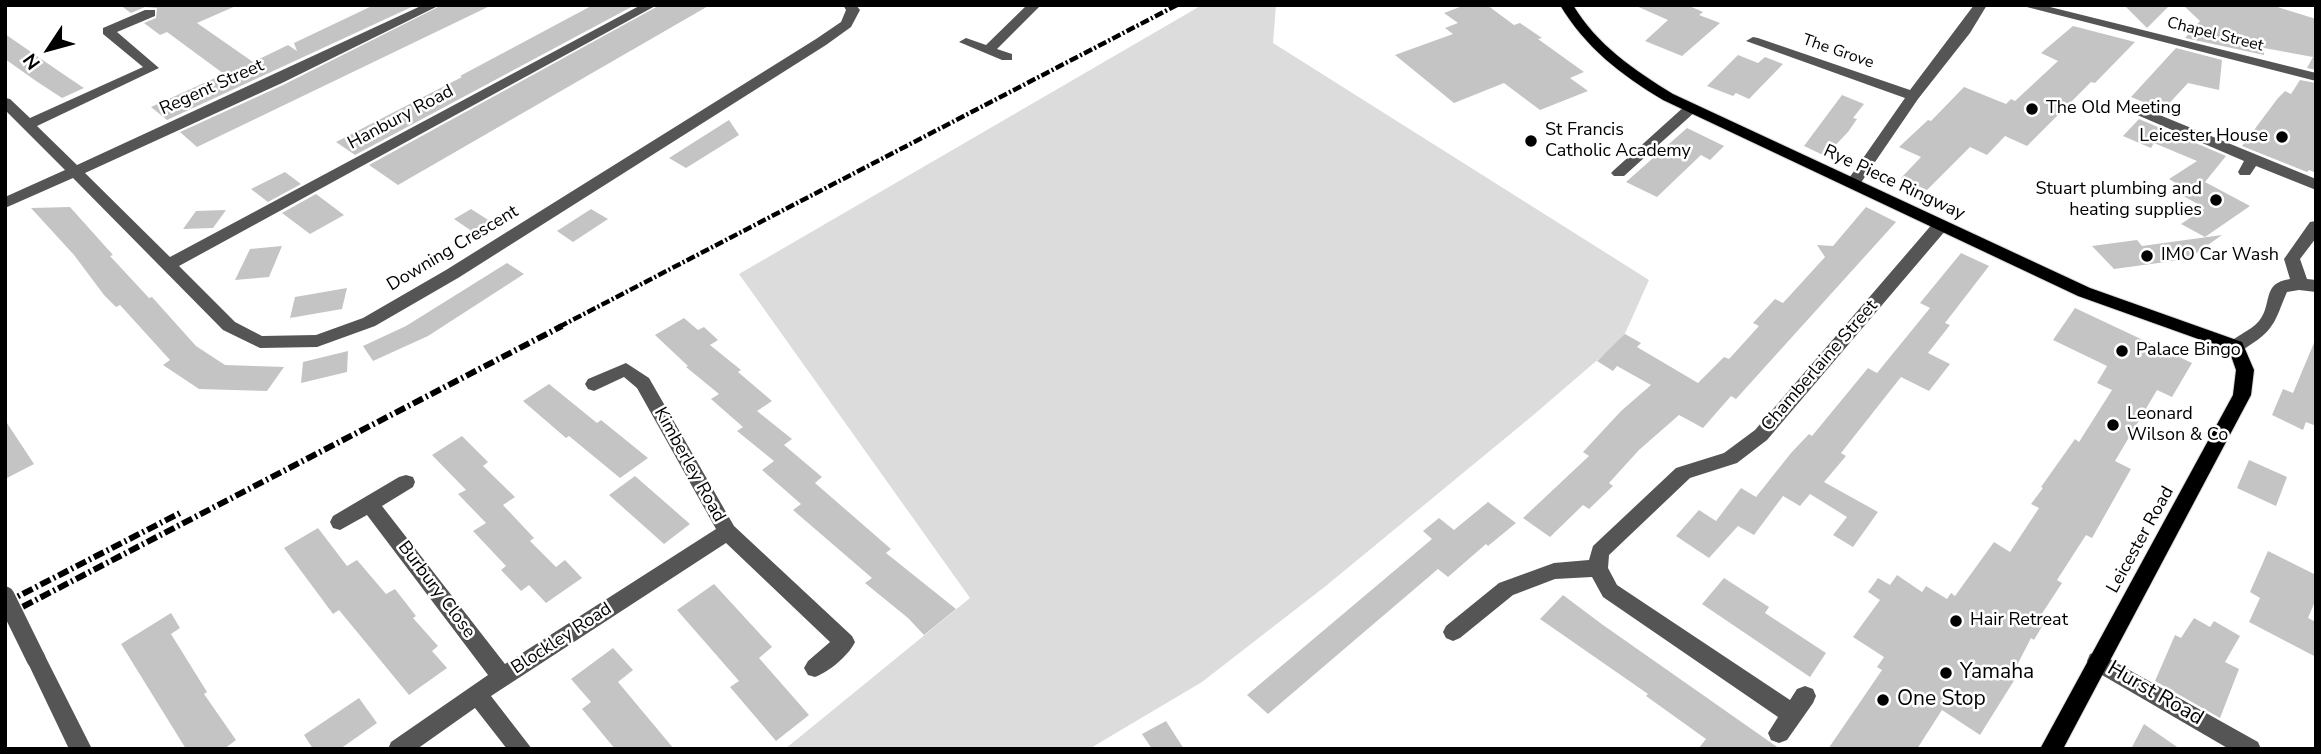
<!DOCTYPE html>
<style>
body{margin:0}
#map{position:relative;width:2321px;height:754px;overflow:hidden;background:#fff;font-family:"Nunito Sans",sans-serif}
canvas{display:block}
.frame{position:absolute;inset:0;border:7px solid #000;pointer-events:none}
.north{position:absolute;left:14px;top:14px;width:70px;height:70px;-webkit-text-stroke:5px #fff;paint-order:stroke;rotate:234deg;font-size:19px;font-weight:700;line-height:28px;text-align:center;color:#000}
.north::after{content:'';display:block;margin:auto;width:24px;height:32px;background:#000;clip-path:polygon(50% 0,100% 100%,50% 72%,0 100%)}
</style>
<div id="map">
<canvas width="2321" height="754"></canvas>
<div class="frame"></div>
<div class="north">N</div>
</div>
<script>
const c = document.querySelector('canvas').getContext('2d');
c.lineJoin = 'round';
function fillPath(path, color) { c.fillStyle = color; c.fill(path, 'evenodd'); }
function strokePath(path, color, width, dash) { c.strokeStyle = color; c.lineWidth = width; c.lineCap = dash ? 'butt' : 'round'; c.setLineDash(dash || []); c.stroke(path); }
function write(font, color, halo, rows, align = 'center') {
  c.font = font + ' "Nunito Sans",sans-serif'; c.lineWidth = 5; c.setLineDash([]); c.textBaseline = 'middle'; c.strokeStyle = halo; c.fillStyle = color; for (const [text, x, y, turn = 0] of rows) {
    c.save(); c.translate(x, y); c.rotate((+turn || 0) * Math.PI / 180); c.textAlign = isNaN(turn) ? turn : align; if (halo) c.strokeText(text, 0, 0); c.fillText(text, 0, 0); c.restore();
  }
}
fillPath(new Path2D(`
 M1202,5H1276L1273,43L1649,280L1623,338L1531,417L1327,585L1202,682L1089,749H785L970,598L739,274Z`), '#dcdcdc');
fillPath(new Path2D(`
 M120,5H238L197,23L253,62L288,45L297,51L294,43L374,5H416L167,120L151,107L224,74L167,32L160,35L144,23L156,18L157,8L145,7L131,13Z
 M442,5H492L197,147L180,132L283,85Z
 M593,5H635L355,155L336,142L462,77L460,76Z
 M660,5H710L398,185L369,165Z
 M1465,5H1487L1514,25L1520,23L1542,38L1538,39L1584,72L1570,78L1588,91L1540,110L1504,83L1454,103L1395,55L1453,34L1445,28L1458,23L1444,13Z
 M1687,5L1703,12L1699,15L1720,23L1682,56L1645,41L1668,20L1634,5Z
 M2124,5H2170L2147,28Z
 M2183,5H2271L2316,19V70L2307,68L2313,57L2264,48V55L2185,38L2200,21Z
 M2073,26L2135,42L2095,83L2091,82L2027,146L2005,136L1987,155L1970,147L1927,190L1901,178L1921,157L1899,147L1928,120L1931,121L1964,87L2006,104L2011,99L2015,101L2058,61L2041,53Z
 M5,34L63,74L84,88L62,98L36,81L5,59Z
 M2176,48L2222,60L2219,90L2188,83L2163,110L2131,97Z
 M1738,55L1758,63L1765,57L1783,64L1749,99L1736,93L1733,96L1707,86Z
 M2300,80L2316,83V173L2309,170L2307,172L2242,146L2278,98L2285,91L2291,94Z
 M1842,95L1864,104L1853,118L1857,119L1848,132L1825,156L1804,146Z
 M2139,119L2226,156L2205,182L2250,206L2205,237L2181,224L2205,208L2174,191L2181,186L2169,179L2197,161L2154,143L2151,148L2123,136Z
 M729,120L739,135L686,168L669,158Z
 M1687,128L1724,146L1710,160L1701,155L1657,197L1626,182Z
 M285,172L301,184L268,202L251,189Z
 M316,194L344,215L310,234L282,213Z
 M70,207L113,255L110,256L149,298L152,297L196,346L225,365L284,367L267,391L199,389L163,365L170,360L120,305L116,307L104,295L74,255L31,208Z
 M1866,207L1896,222L1736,399L1731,396L1703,428L1679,415L1639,450L1609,483L1613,486L1589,509L1583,505L1550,537L1523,518L1589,456L1583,452L1621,411L1651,385L1617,366L1613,371L1597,361L1625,334L1641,343L1637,347L1698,383L1724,357L1729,359L1759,326L1753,323L1775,299L1783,303L1825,257L1817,245L1833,246Z
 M471,209L493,223L476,234L454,219Z
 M591,209L608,219L573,242L557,231Z
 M226,210L213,228L183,229L196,211Z
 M2222,235L2188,259L2114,269L2092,246L2137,240L2142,246Z
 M282,246L269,277L235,280L250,249Z
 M1961,253L1989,266L1945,323L1950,325L1928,353L1950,364L1929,391L1901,377L1841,453L1846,456L1824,482L1878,512L1853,547L1833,535L1847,517L1810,494L1800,506L1783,496L1754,535L1738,526L1709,558L1676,536L1699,510L1716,521L1741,488L1756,497L1791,453L1809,434L1812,436L1868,368L1877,373L1930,308L1920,303Z
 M507,263L524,274L428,336L373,361L363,346L406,326Z
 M347,288L342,309L290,318L295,297Z
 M2075,308L2192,363L2172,397L2157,390L2115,461L2131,469L2092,538L2086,535L2057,580L2062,583L2041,615L2047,618L2034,640L2031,638L2011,677L2015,679L1980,735L1942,710L1917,749H1828L1882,670L1877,667L1884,657L1853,637L1880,600L1868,592L1878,578L1890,585L1897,575L1922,592L1926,586L1947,599L1951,593L1955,596L1994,542L2010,552L2039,508L2031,504L2043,488L2041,487L2075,439L2079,442L2112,390L2097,383L2107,366L2053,340Z
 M684,318L698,330L704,327L718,340L710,345L741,370L738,372L772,401L757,411L792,439L784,445L822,477L815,483L891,549L886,553L956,609L924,635L908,618L865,583L872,578L793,510L801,504L762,470L774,461L737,431L743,427L711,399L719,394L686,367L688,366L655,335Z
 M2316,338V426L2306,422L2303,430L2272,415L2283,389L2293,393Z
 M348,351L347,372L301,383L303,362Z
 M549,384L597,423L601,420L648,458L620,478L569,436L566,438L523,401Z
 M5,420L34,464L5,479Z
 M462,436L488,462L483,466L515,497L503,505L534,538L530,541L556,567L565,560L582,578L546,603L529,585L521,591L501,570L506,566L473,531L486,523L458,494L466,490L432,455Z
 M2249,460L2287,477L2276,506L2237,488Z
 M635,476L690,524L664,544L609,495Z
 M1488,502L1516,523L1488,546L1486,544L1448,577L1438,569L1268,714L1247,695L1432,539L1423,531L1439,518L1454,530Z
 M318,528L347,566L357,560L386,594L395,589L416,616L413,618L438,646L432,651L447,668L409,695L339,610L333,614L284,548Z
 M2268,551L2316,575V599L2308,618L2316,622V657L2249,622L2260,598L2250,592Z
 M1724,578L1769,607L1765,613L1826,653L1810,677L1702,604Z
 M714,584L772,647L759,658L809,715L776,741L730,687L739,681L677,610Z
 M1563,595L1603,625L1780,749H1698L1706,739L1646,696L1648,694L1540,619Z
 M171,613L180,628L171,634L207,692L204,694L236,740L224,749H186L121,644Z
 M2194,618L2210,627L2214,621L2240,636L2225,662L2239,669L2220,718L2155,681L2175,635L2181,638Z
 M613,648L633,670L618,682L674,749H615L582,709L591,702L571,679Z
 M359,698L377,723L340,749H313L304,735Z
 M1166,721L1184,749H1152L1142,734Z
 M2144,724L2180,749H2131Z`), '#c4c4c4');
const major = new Path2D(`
 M1560,5H1573C1597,45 1634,70 1673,94L2090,288L2242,342L2254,370L2251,395L2063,749H2040L2233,395L2236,370L2229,350L2078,296L1663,100C1621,75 1585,47 1560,5Z`);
strokePath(major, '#dbdbdb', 2);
fillPath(new Path2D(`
 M423,5H440L282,83L85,173L170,257L641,5H657L179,266L235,322L262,336L316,335L363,318L446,270L816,39L841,22L846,10L843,5H856L860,10L851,27L826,45L458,278L375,326L317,347L260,348L223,330L73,178L5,208V197L65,170L5,110V98L10,99L30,118L143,67L103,34V28L145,10H155V16L117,32L159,68L37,126L77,165Z
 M1027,5H1041L997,49L1012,54V60H1002L959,42L966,38L986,45Z
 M1974,5H1987L1970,33L1918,99L1858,187L1853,189L1845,184L1905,98L1746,41L1753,37L1758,38L1910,90Z
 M2019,5H2042L2316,73V81Z
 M1691,104L1696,105V111L1624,176H1614L1611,173L1614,170L1686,105Z
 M2140,107L2316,179V190L2256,166L2250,175H2240L2238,172L2244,161L2135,114L2133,111Z
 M1940,221L1946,222L1948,226L1946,230L1767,440L1737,463L1690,478L1609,555L1608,568L1617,585L1790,700L1797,689L1805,686L1813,689L1816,696L1813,703L1787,740L1779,743L1771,740L1768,733L1778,717L1603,597L1592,577L1555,579L1513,595L1460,638L1453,641L1446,638L1443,632L1446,626L1499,583L1554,563L1589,560L1593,546L1676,468L1724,453L1755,430L1934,222Z
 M2316,221V238L2300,259L2307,279L2316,280V292L2299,290L2287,292C2276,317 2276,329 2250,345C2243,350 2239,353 2230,350L2227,346C2235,335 2250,332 2259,321C2273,304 2261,283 2290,279L2284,259L2310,222Z
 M626,363L649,378L734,526L852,636L855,642C849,655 829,672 815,677L808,675L804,668L808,661L830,642L726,543L491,696L532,749H507L475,708L417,749H388L391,742L488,675L367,515L340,530L333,528L330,522L333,516L399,477L406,475L413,477L415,482L413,487L382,506L505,664L716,529L637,388L624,377L594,391L588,389L585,384L588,379Z
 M36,650L43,652L92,749H69L26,659L29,652Z
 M2097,652L2258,742L2261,749H2229L2090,668L2087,661L2090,654Z`), '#555');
fillPath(major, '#000');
strokePath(new Path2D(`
 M559,327L1177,5`), '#000', 4.5, [9, 2.5, 2, 2.5]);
strokePath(new Path2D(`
 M5,603L180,513
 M5,616L562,326`), '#000', 6, [11, 3.5, 2, 3.5]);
strokePath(new Path2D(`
 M5,596L36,659`), '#555', 19);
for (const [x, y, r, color] of [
 [2032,109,7,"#000"],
 [2282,137,7,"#000"],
 [1531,141,7,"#000"],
 [2216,200,7,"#000"],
 [2147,256,7,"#000"],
 [2122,351,7,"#000"],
 [2113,425,7,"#000"],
 [1956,621,7,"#000"],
 [1946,673,7,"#000"],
 [1883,700,7,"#000"]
]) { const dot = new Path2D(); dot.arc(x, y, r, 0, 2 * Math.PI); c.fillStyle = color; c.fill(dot); strokePath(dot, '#fff', 2.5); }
write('16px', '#000', '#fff', [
 ["Chapel Street",2215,35,14],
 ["The Grove",1838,52,19]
]);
write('18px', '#000', '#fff', [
 ["Regent Street",212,88,-24],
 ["Hanbury Road",401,118,-28],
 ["Rye Piece Ringway",1894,183,25],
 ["Downing Crescent",453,249,-31],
 ["Chamberlaine Street",1820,366,-49],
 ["Kimberley Road",689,465,61],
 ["Leicester Road",2141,540,-61],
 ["Burbury Close",436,590,53],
 ["Blockley Road",562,639,-33]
]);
write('18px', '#000', '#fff', [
 ["The Old Meeting",2046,109],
 ["St Francis",1545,131],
 ["Catholic Academy",1545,152],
 ["Leicester House",2268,137,"right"],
 ["Stuart plumbing and",2202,190,"right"],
 ["heating supplies",2202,211,"right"],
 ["IMO Car Wash",2161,256],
 ["Palace Bingo",2136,351],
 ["Leonard",2127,415],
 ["Wilson & Co",2127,436],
 ["Hair Retreat",1970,621]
], 'left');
write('21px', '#000', '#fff', [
 ["Yamaha",1960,673],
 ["One Stop",1897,700]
], 'left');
write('21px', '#000', '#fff', [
 ["Hurst Road",2155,694,30]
]);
</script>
